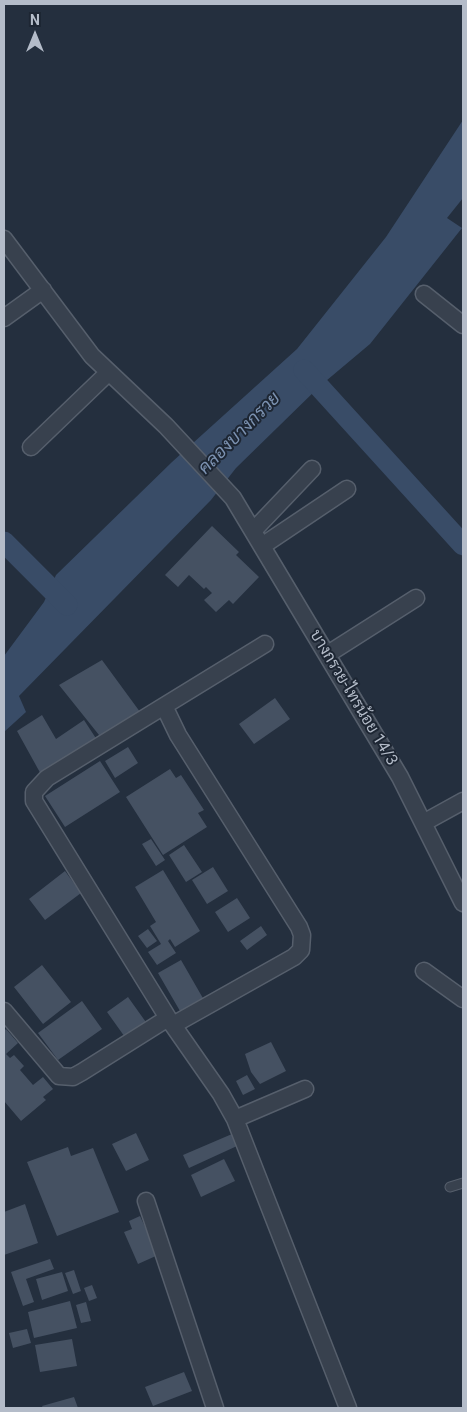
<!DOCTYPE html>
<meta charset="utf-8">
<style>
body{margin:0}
#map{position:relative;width:467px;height:1412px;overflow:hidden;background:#242f3e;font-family:Roboto,sans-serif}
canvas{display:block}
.frame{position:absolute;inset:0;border:5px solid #b4bcc9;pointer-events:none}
.north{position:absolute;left:10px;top:10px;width:50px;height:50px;-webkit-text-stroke:4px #1d2633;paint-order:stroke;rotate:0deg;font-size:14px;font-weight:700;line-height:20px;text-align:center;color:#b4bcc9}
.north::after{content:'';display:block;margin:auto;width:18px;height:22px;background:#b4bcc9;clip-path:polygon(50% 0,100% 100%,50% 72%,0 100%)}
</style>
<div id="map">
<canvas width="467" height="1412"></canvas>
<div class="frame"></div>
<div class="north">N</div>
</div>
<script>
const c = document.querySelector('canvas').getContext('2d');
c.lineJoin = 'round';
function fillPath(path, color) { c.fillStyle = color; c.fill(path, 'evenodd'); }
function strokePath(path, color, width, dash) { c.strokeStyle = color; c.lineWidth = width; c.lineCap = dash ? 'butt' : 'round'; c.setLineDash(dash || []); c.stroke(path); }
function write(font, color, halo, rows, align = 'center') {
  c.font = font + ' Roboto,Sarabun,sans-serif'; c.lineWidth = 4; c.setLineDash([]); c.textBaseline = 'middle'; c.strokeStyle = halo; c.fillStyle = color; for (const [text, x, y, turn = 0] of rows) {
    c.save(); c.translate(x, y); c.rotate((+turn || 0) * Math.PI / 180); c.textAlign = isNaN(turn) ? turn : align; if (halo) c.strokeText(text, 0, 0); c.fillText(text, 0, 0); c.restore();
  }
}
fillPath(new Path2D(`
 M463,120V198L447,218L462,228L370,344L320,386L236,468L211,500L19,696L26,712L4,732V656L44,602L56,575L172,462L297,349L386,237Z`), '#394c67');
strokePath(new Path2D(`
 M304,370L463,545
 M4,542L67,605`), '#394c67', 21);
fillPath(new Path2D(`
 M212,526L239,552L236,555L259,577L233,604L229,600L216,612L204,600L212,593L206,587L204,589L189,575L178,587L165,575Z
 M102,660L143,716L103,740L59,685Z
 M275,698L290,719L254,744L239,724Z
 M42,715L56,739L84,720L99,743L43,778L17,731Z
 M128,747L138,763L115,778L105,761Z
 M100,761L120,792L65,827L45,796Z
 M170,769L176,778L181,775L204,810L198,813L207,827L163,855L126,797Z
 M151,839L165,860L156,866L142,844Z
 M184,845L202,872L186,882L169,855Z
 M213,867L228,891L207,904L192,880Z
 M163,870L200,931L175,947L170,939L168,941L176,953L157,965L148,952L161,944L150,926L156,922L135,887Z
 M65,871L81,893L45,920L29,899Z
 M237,898L250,918L228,932L215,912Z
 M261,926L267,935L247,950L240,941Z
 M148,929L157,941L147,948L138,936Z
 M181,960L204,1000L180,1011L158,973Z
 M42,965L71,1002L43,1024L14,987Z
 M128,997L148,1025L127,1040L107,1012Z
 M82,1001L102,1029L58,1060L38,1033Z
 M6,1029L18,1043L6,1054L10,1058L14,1055L24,1066L20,1070L33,1085L43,1077L53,1089L43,1097L46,1100L21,1121L4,1101V1031Z
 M271,1042L286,1071L260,1084L251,1072L245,1054Z
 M247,1075L255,1089L243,1095L236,1081Z
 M136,1133L149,1160L126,1171L112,1144Z
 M232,1134L237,1146L189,1168L183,1155Z
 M68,1147L71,1156L93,1148L119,1212L57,1236L27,1162Z
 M224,1159L235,1181L201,1197L191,1175Z
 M25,1204L38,1243L4,1255V1212Z
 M140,1216L158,1255L138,1264L124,1232L132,1229L129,1221Z
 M50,1259L54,1269L26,1279L34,1302L23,1306L11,1272Z
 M74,1270L81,1291L73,1294L65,1273Z
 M62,1272L68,1291L42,1300L36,1279Z
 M92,1285L97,1298L89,1301L84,1288Z
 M70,1301L77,1328L34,1338L28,1312Z
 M86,1302L91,1321L81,1323L76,1305Z
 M27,1329L31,1343L13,1348L9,1333Z
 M72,1339L77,1366L40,1372L35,1345Z
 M184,1372L192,1391L153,1406L145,1387Z
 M74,1397L78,1408H43L42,1406Z`), '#455162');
const service = new Path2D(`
 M450,1187L463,1183`);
const minor = new Path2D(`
 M4,239L92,356L166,426L233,498L400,777L463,903
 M424,294L463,325
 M4,318L43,290
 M31,447L108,373
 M253,531L312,469
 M262,546L347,489
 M328,654L416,598
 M164,706L47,778L34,792V801L168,1018L221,1094L235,1119L348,1408
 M425,822L463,801
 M424,971L463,999
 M4,1011L59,1076L73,1077L82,1072L168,1018
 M173,1025L294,957L301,950L302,935L299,927L178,735L164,706L265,644
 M235,1119L305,1089
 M146,1201L215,1408`);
strokePath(service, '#565f6c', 11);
strokePath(minor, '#565f6c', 19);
strokePath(service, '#38414e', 9);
strokePath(minor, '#38414e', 16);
write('16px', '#b4bcc9', '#1d2633', [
 ["บางกรวย-ไทรน้อย 14/3",353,698,59]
]);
write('italic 18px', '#7c92b1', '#1d2633', [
 ["คลองบางกรวย",240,434,-45]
]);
</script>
